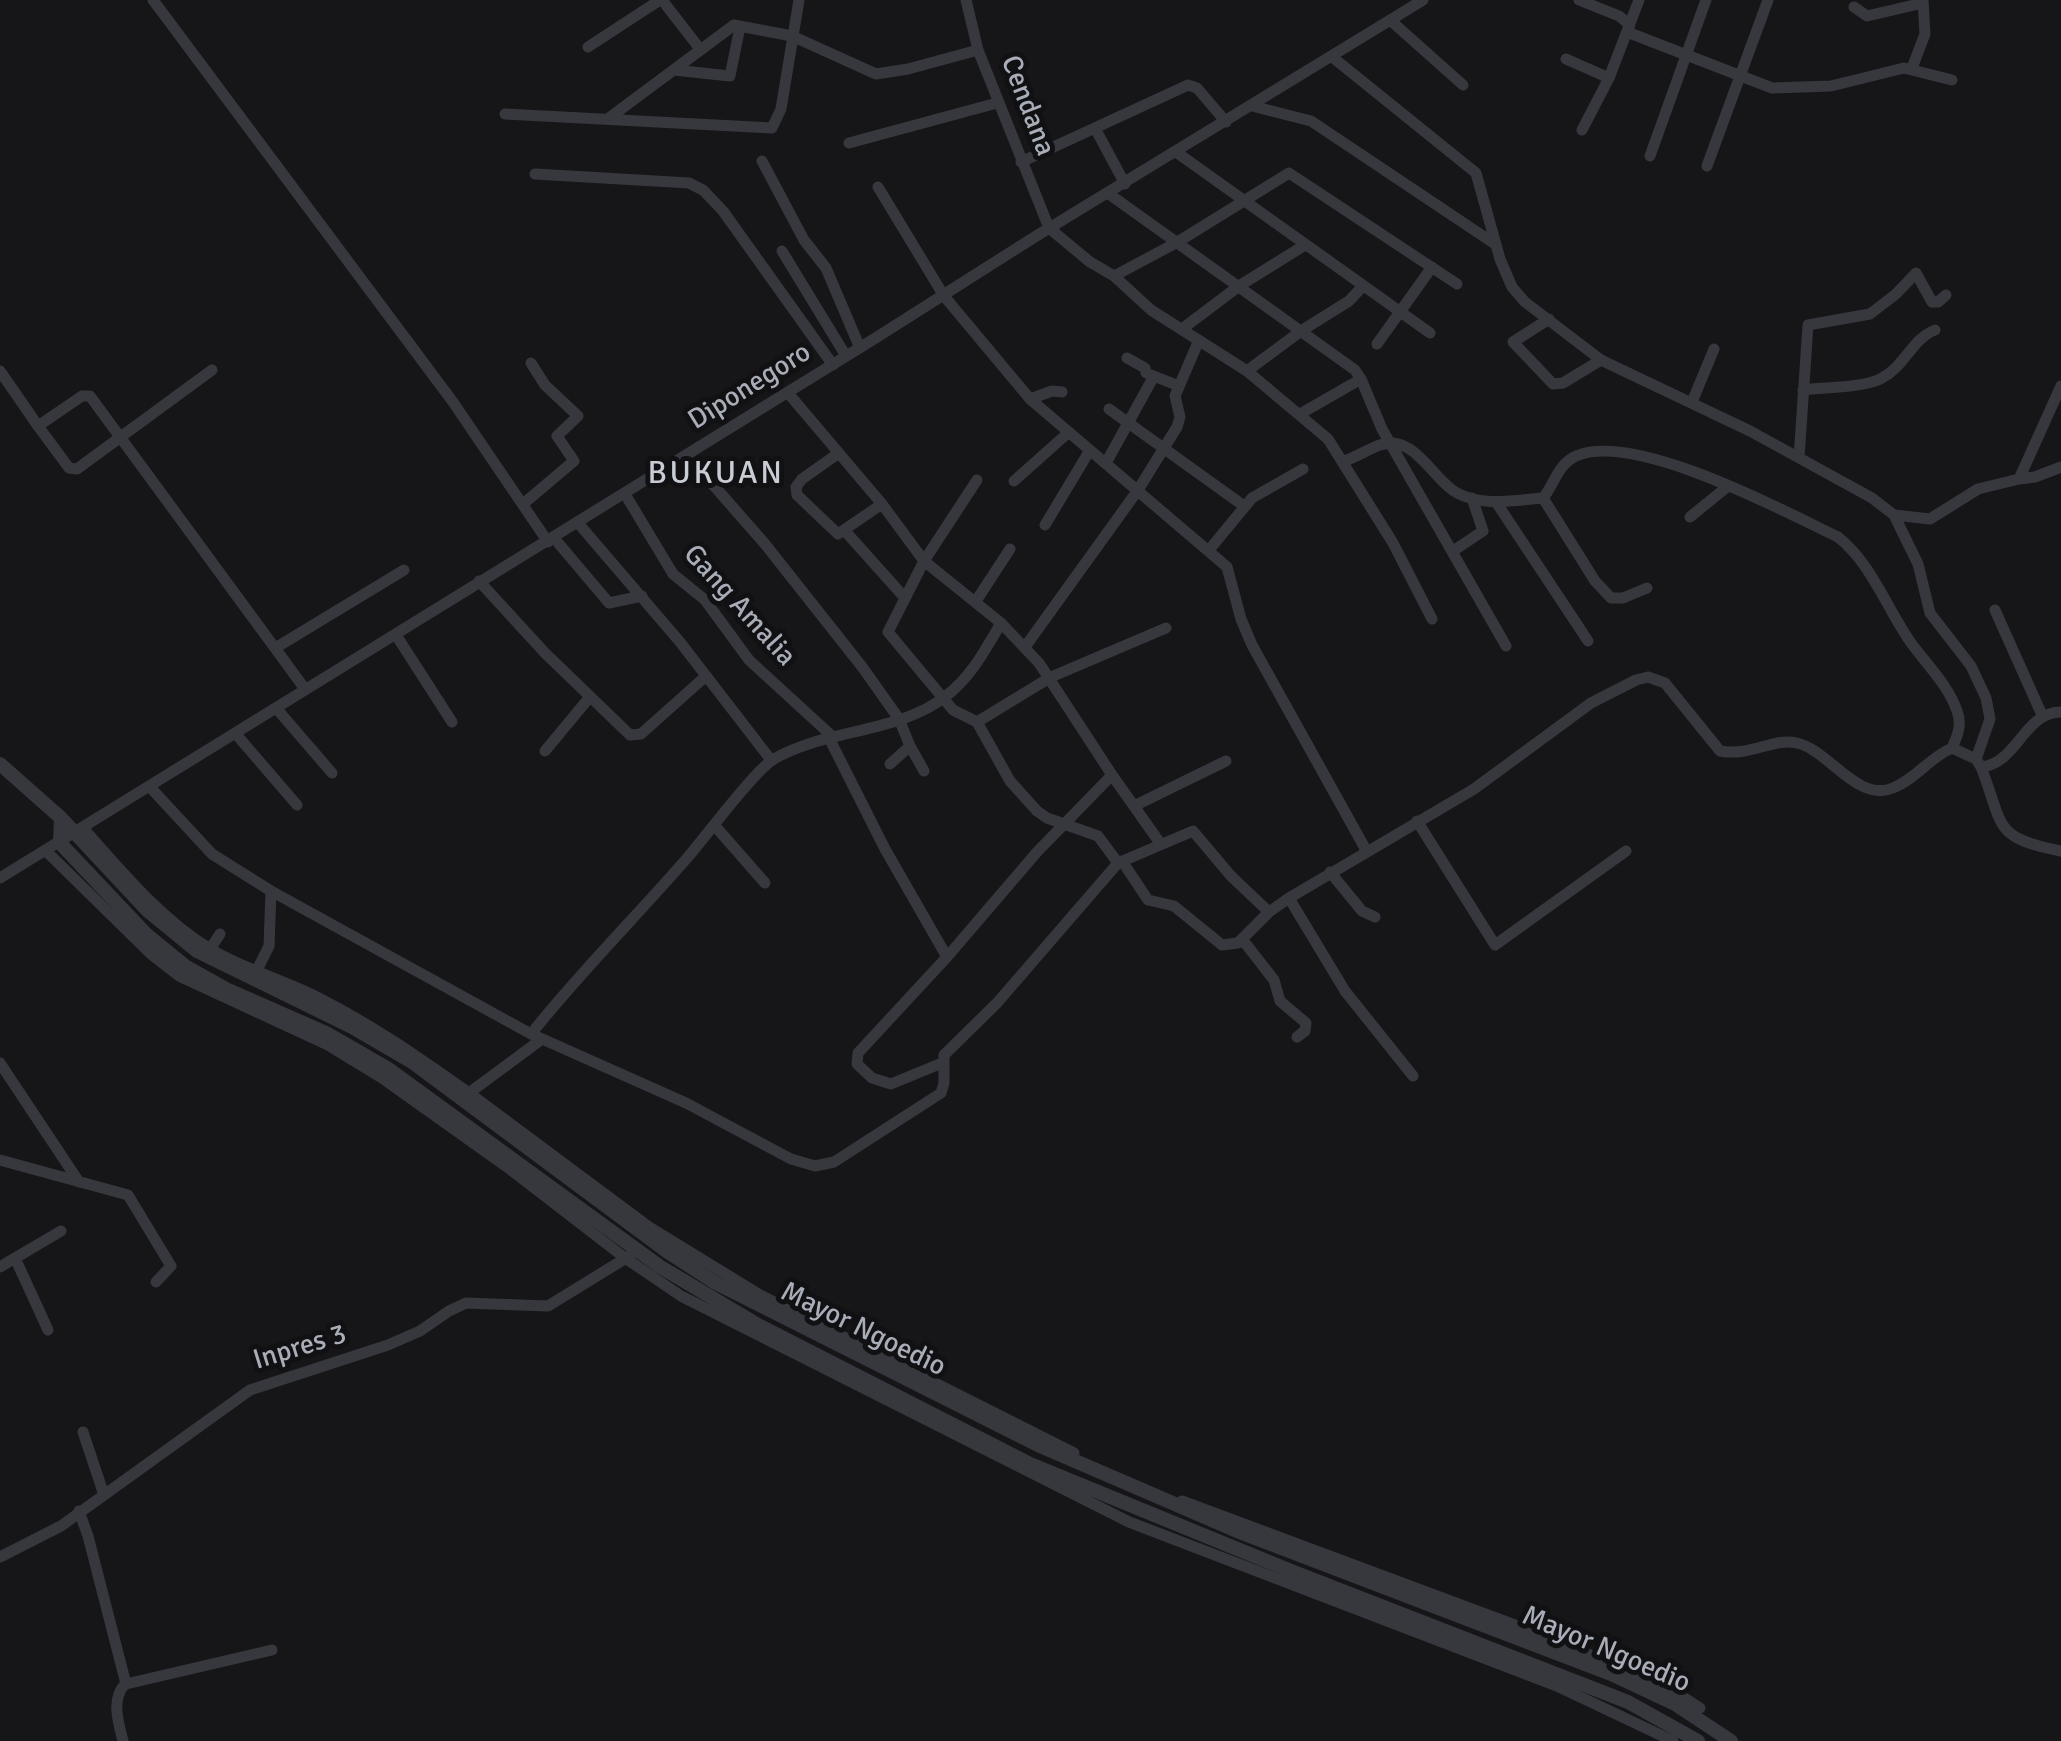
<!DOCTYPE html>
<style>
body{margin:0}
canvas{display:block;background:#161618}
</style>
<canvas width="2061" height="1741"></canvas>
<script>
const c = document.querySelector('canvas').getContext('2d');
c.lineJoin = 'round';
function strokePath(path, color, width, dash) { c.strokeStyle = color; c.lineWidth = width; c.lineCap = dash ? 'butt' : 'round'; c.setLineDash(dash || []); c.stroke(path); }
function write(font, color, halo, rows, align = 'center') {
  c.font = font + ' Signika,sans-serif'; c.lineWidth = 10; c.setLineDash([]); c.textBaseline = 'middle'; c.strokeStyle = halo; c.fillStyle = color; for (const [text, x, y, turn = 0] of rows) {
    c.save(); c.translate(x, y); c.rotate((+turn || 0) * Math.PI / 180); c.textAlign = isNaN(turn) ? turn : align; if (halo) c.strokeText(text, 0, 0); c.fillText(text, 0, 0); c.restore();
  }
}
strokePath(new Path2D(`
 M153,0L453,402L548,542
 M662,0L700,49
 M966,0L978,50L1049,228L1090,262L1114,276L1151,310L1247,371L1328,439L1393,543L1432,619
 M1579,0L1619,16L1630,25
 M1854,7L1867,16L1923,3
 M1390,20L1463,85
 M1627,32L1772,88L1831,86L1904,68L1952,80
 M588,47L660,0
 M1331,56L1476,173L1500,259L1512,287L1525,302L1601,360L1750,431L1872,498L1894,515L1918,564L1930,613L1971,666L1986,698L1990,719L1976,759L1981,767C2017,764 2024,712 2061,712
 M1566,59L1609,78
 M1912,68L1925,34L1923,0
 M674,70L730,76L740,27
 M1252,106L1311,121L1495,244
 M505,114L772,128L781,109L799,0
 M609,118L734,25L792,36L876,74L908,69L978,50
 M1096,130L1125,184
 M1582,130L1609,78L1639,0
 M849,143L997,103
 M1176,152L1430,333
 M1650,156L1706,0
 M762,161L804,240L826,268L860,348
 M1021,162L1188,85L1197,88L1226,122
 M1707,166L1768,0
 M535,174L689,183L703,190L723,211L833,365
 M878,187L944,296L1030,399L1227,567L1241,619L1252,645L1366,850
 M1109,194L1355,370L1361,379L1300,414
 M782,251L846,356
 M1114,276L1176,243L1289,173L1457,284
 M1549,319L1513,342L1553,384L1563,383L1601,360
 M1182,329L1239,286L1305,245
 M1377,344L1432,267
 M1127,358L1145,368L1146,373L1179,386
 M0,371L38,426L82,396H90L305,689
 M1247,371L1301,331L1349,301L1363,286
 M1361,379L1382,429L1506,646
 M1803,390C1824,387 1865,388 1882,378C1904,367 1912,339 1935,330
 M788,393L882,504L924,561L1001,623L1039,663L1112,775
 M1030,399L1052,391L1062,392
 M1692,402L1714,349
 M1109,409L1244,506
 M38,426L69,468L77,469L212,370
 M839,453L802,479L796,487L797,495L838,534L882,504
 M687,455L765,544L863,668L899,719L910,746L890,764
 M1799,458L1808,325L1870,314L1896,294L1916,273L1932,302H1938L1946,295
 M1344,461C1357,457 1368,449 1380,445C1414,433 1433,480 1457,493C1483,507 1515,500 1543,498
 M1106,463L1154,376
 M2019,479L2035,477L2061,467
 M977,480L924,561L888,632L953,710L977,722L1010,781L1037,811L1047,818L1098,836L1118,863
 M1014,481L1069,432
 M625,494L673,574L705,600L749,660L833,737
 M1543,498C1554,485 1558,464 1576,456C1634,431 1782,510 1838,537C1870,562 1886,606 1909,640C1924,662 1948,684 1957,711C1962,724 1958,735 1952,748
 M1543,498L1595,581L1611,598H1623L1647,588
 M1496,502L1588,641
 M523,504L574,461L557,436L578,416L545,385L531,363
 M1894,515L1930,519L1978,489L2019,479L2061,386
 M1690,517L1727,487
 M578,523L680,642L771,760
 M1045,525L1090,450
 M845,531L905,598
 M554,538L609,603L642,596
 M1209,550L1252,498L1303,469
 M1453,551L1483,531L1472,498
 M479,581L545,653L630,735L641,734L706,676
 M976,601L1010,549
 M1995,610L2042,715
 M396,635L452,722
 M277,647L404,570
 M1025,647L1138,490L1177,427L1180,417L1175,396L1199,340
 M276,708L332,773
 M977,722L1051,677L1166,628
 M235,733L297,805
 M829,738L885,849L947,957L858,1053L857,1064L872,1078L891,1084L942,1063
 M910,746L924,771
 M545,751L589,698
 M1981,767C2004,826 1992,838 2061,851
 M149,786L212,854L271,891L531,1034L686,1103L791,1159L815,1166L834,1162L941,1093L944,1083V1055L997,1003L1118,863L1193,831L1231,876L1269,912L1289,898
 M1134,806L1226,761
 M1417,821L1495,945L1626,851
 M715,826L765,883
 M83,828C121,871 161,919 210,949C245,970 285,980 321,999C374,1026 421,1059 469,1093L542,1039
 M46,851L152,955L179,976L328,1045L382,1078L507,1167L625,1258L681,1296L1129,1522L1557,1686L1673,1741
 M1122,861L1148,900L1174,906L1222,945L1238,943L1269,912
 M1330,872L1362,911L1375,917
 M0,878L874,339L1033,238L1423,0
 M1242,939L1274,980L1280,1001L1306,1023L1305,1031L1297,1037
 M210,949L220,934
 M947,957L1037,852L1112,775L1160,843
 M256,972L269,946L271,891
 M531,1034C580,972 636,917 688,857C706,836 755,770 774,759C825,729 900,733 946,696C971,677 985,650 1001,623
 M0,1063L79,1182
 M1413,1076L1345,991L1289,898L1474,789L1591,703L1636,680L1648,677L1665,683L1720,751C1750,757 1775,737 1797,743C1829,750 1857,803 1893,788C1916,779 1930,757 1952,748L1976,759
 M469,1093L649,1227L760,1295L1074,1453
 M0,1160L128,1195L171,1266L156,1282
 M15,1258L48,1330
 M0,1267L61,1231
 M83,1432L103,1492
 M1182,1501L1563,1643L1677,1693L1700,1708
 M79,1511L88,1536L126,1684L272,1650
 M0,1557L61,1526L250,1390L388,1345L420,1331L449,1311L466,1303L548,1306L631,1255
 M123,1741C118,1722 111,1699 125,1684`), '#37383d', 11);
strokePath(new Path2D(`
 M0,764L61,818L147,910L197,951L352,1027L412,1062L665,1250L716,1283L1038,1445L1242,1533L1611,1674L1675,1704L1731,1741
 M61,818L60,843L147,935L185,966L228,990L328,1034L387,1068L659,1266L758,1325L1030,1464L1291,1571L1628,1702L1698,1741`), '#37383d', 14);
write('28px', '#a8adb8', '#111113', [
 ["Cendana",1027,106,69],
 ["Diponegoro",750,387,-32],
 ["Gang Amalia",739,606,48],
 ["Mayor Ngoedio",863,1330,26],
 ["Inpres 3",300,1348,-17],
 ["Mayor Ngoedio",1606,1650,23]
]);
c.letterSpacing = '2.5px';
write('32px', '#c9ccd4', '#111113', [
 ["BUKUAN",716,475]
]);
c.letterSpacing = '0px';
</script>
